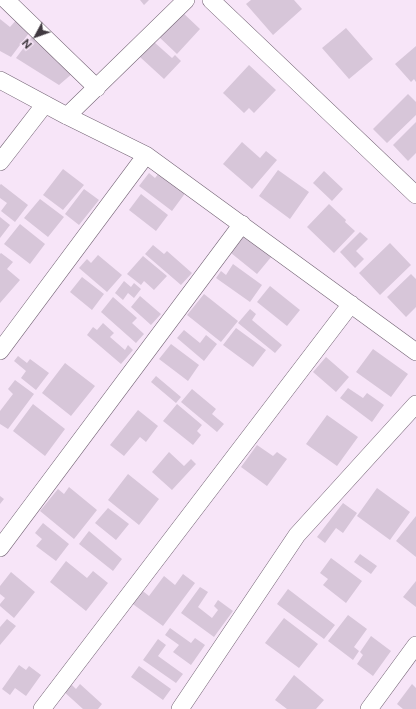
<!DOCTYPE html>
<style>
body{margin:0}
#map{position:relative;width:416px;height:709px;overflow:hidden;background:#f7e5f8;font-family:"Public Sans",sans-serif}
canvas{display:block}
.north{position:absolute;left:16px;top:16px;width:40px;height:40px;-webkit-text-stroke:3px #f7e5f8;paint-order:stroke;rotate:229deg;font-size:11px;font-weight:700;line-height:16px;text-align:center;color:#403940}
.north::after{content:'';display:block;margin:auto;width:14px;height:18px;background:#403940;clip-path:polygon(50% 0,100% 100%,50% 72%,0 100%)}
</style>
<div id="map">
<canvas width="416" height="709"></canvas>
<div class="north">N</div>
</div>
<script>
const c = document.querySelector('canvas').getContext('2d');
c.lineJoin = 'round';
function fillPath(path, color) { c.fillStyle = color; c.fill(path, 'evenodd'); }
function strokePath(path, color, width, dash) { c.strokeStyle = color; c.lineWidth = width; c.lineCap = dash ? 'butt' : 'round'; c.setLineDash(dash || []); c.stroke(path); }
fillPath(new Path2D(`
 M140,0H149L144,5Z
 M251,0H294L302,9L273,35L246,4Z
 M181,11L200,29L177,54L157,35Z
 M18,18L32,29L11,57L0,51V19L10,27Z
 M346,28L373,59L349,79L322,48Z
 M34,34L73,73L59,85L16,58Z
 M154,42L172,58L175,55L181,61L164,79L140,57Z
 M416,46V82L414,79L411,82L395,64Z
 M249,65L276,90L254,113L249,108L244,113L223,93Z
 M408,94L416,102V115L387,143L373,129Z
 M416,122V153L408,161L393,145Z
 M242,142L260,158L266,151L277,160L252,189L223,164Z
 M163,168L189,188L172,211L139,186L149,173L155,178Z
 M63,169L84,185L63,210L43,195Z
 M278,170L309,192L290,219L259,196Z
 M324,171L343,189L332,201L313,183Z
 M1,184L28,205L15,222L1,211L7,203L0,198V185Z
 M84,189L99,200L79,225L65,214Z
 M141,194L168,215L156,231L129,210Z
 M40,199L64,217L48,237L24,218Z
 M329,204L346,220L345,222L355,231L334,253L307,227Z
 M0,217L10,225L0,238Z
 M20,224L45,244L30,264L4,244Z
 M360,232L368,239L356,251L364,259L355,268L340,252Z
 M245,234L272,256L257,274L231,253Z
 M390,243L411,265L380,295L359,273Z
 M153,245L164,254L167,251L192,273L181,285L145,254Z
 M1,253L13,262L7,269L20,280L0,303V254Z
 M98,255L122,275L107,292L79,268L87,259L91,263Z
 M143,256L167,276L154,290L144,281L141,285L127,274Z
 M233,264L262,285L250,302L216,278L221,271L226,275Z
 M411,274L416,279V307L406,317L387,297Z
 M82,277L104,294L92,310L70,292Z
 M124,281L131,287L134,283L141,289L134,298L128,293L123,300L115,293Z
 M270,286L300,310L287,326L257,302Z
 M204,294L238,321L221,342L187,315Z
 M140,296L161,314L151,325L131,307Z
 M113,297L137,318L132,323L144,334L136,343L101,312Z
 M250,309L256,314L252,320L282,345L275,353L238,323Z
 M103,323L114,333L110,337L125,350L128,345L133,350L121,364L87,335L93,327L97,330Z
 M236,328L266,350L253,367L223,345Z
 M184,330L200,343L206,335L217,344L204,361L177,338Z
 M171,344L199,365L188,381L159,359Z
 M373,349L408,374L391,397L356,372Z
 M18,356L27,363L30,359L49,373L36,390L21,378L26,371L14,361Z
 M326,357L349,377L336,392L313,372Z
 M65,363L95,386L71,416L42,393Z
 M156,376L181,397L176,403L151,382Z
 M15,380L34,394L8,429L0,424V411L13,394L8,389Z
 M348,388L363,398L367,393L384,405L372,422L340,398Z
 M192,389L216,409L212,414L224,424L217,432L181,402Z
 M33,404L65,429L45,456L13,431Z
 M177,404L202,425L197,431L201,435L193,445L163,421Z
 M138,410L158,426L146,442L140,437L124,456L110,445Z
 M327,415L358,437L337,466L306,444Z
 M257,445L273,456L277,452L287,459L267,486L241,467Z
 M169,452L184,466L191,459L196,464L172,490L152,472Z
 M128,474L159,499L139,525L108,500Z
 M69,487L97,510L74,539L40,511L58,489L64,494Z
 M377,488L410,512L390,540L357,516Z
 M0,496L4,499L0,504Z
 M343,503L357,513L343,533L336,528L325,543L317,537Z
 M108,508L129,524L116,540L95,523Z
 M416,516V557L396,541Z
 M43,523L69,544L56,561L36,546L42,539L35,533Z
 M89,531L122,559L113,571L79,544Z
 M360,554L377,566L371,574L354,562Z
 M331,558L362,581L346,603L323,585L328,579L320,573Z
 M66,561L87,578L93,571L108,583L86,611L50,582Z
 M11,572L35,592L14,618L0,606V604L5,598L0,594V586Z
 M183,574L195,583L163,626L130,602L139,588L149,596L164,576L175,585Z
 M416,581V607L403,597Z
 M200,587L208,592L198,607L212,618L218,610L214,606L218,600L233,611L214,637L181,613Z
 M288,589L335,625L324,639L277,604Z
 M348,615L367,629L354,647L359,651L353,660L328,641Z
 M284,618L318,644L299,668L265,643Z
 M7,619L16,626L0,645V627Z
 M170,628L191,643L195,638L205,645L191,665L173,652L179,645L165,635Z
 M371,636L391,651L373,676L357,664L363,655L360,652Z
 M158,639L166,645L158,656L183,674L176,683L143,660Z
 M19,665L26,670L29,666L41,675L26,696L15,688L10,695L2,689Z
 M139,666L171,689L163,700L131,677Z
 M294,675L324,700L316,709H287L275,700Z
 M69,682L76,689L80,684L102,704L98,709H83L62,690Z
 M412,684L416,688V709H403L397,704Z`), '#d7c6d9');
const minor = new Path2D(`
 M6,0L97,88
 M211,0L416,195
 M0,80L67,116L146,155L416,352
 M67,116L186,0
 M0,162L45,104
 M0,351L146,155
 M0,548L242,224
 M42,709L351,304
 M180,709L297,535L416,404
 M369,709L416,645`);
strokePath(minor, '#746475', 18);
strokePath(minor, '#fff', 17);
</script>
